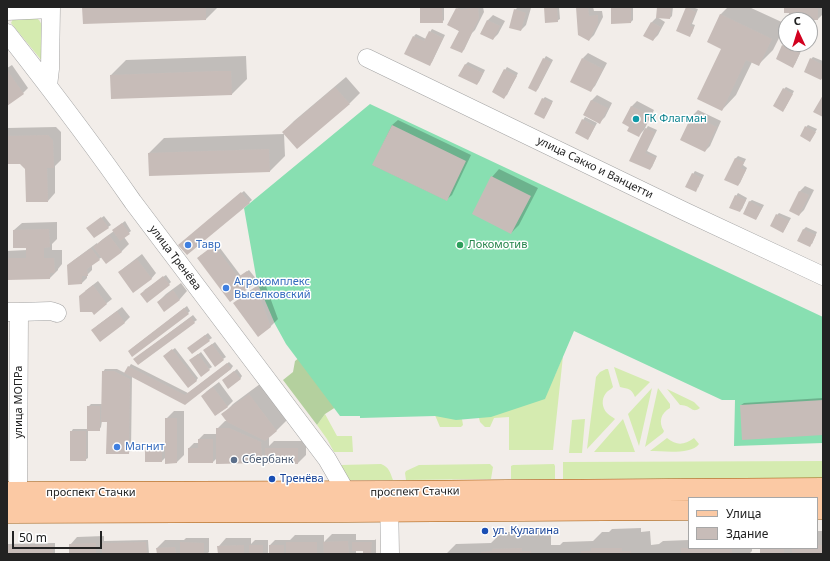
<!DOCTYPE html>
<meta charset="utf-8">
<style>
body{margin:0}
#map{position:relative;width:830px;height:561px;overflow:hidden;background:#f2ede9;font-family:"Noto Sans",sans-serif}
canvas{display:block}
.frame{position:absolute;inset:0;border:8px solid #222;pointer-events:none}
.legend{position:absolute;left:688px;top:497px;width:130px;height:52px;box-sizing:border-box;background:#fff;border:1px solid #a7a7a7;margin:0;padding:5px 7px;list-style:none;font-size:12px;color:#222}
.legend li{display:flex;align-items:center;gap:8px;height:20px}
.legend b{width:20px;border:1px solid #a7a7a7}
.north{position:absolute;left:778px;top:12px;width:40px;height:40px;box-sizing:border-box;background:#fff;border:1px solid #a7a7a7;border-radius:50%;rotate:356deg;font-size:11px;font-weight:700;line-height:16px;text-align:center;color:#222}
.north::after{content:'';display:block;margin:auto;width:14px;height:18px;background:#d2011f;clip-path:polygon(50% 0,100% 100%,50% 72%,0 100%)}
.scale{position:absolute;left:12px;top:531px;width:90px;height:18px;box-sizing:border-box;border:2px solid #222;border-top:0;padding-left:5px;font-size:12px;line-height:14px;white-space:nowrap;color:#222;-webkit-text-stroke:3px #fff;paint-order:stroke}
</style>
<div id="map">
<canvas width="830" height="561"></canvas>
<div class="frame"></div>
<ul class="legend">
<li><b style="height:5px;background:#fbc9a4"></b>Улица</li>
<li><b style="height:11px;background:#c7bcb8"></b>Здание</li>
</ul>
<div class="north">С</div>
<div class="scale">50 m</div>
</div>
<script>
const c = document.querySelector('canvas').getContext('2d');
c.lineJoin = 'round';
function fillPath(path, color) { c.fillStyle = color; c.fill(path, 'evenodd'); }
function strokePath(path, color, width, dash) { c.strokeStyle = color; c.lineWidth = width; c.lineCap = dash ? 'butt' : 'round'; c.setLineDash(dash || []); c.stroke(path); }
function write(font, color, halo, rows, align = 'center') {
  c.font = font + ' "Noto Sans",sans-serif'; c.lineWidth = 3; c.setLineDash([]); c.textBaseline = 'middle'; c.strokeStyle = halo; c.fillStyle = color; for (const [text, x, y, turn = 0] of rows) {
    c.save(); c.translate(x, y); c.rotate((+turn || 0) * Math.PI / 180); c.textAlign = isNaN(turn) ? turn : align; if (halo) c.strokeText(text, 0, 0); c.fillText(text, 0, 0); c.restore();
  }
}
fillPath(new Path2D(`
 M35,17L39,20L42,25V61L11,23L13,19Z
 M563,356L553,450H509V417L494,418L490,427H485L480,422L479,418L555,375Z
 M614,367L650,382L635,397C631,388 629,389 620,387Z
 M606,369H608L613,387C611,390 608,390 606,393C601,399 602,408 607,413C610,416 613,417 615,419L587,449L596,377L600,372Z
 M652,388L639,446L628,414Z
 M658,388L670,404V408C661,413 658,422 664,431L663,433L645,447Z
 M424,389L462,419L463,425L461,427H440Z
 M667,389L694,402L700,408C693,413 692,408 686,406C684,405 681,405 680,405Z
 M325,414L337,436H352L353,452H334L327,439L317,425Z
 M585,419L582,453H569L572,420Z
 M623,419L635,452H594Z
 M667,438C677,446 684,445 694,438L699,444C691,455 663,451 650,451Z
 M822,461L823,478L563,479V462Z
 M381,464C389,467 390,472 393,480H349L341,465Z
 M490,464L493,467L491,479L406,480L405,473L406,471L419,465Z
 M554,464L555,466V479H511V466L513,465Z`), '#d5ebb0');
fillPath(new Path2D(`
 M314,346L339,405L325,414L317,425L283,380L293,372L295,361Z`), '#b4d09e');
fillPath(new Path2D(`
 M370,104L823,317V443L734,446L735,400H722L574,331L545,399L491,417L456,420L435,416L360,418V416H340L286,344L275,324L257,282L244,208Z`), '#88dfb1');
fillPath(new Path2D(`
 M83,7H218L206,19L84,23Z
 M422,7H444V20L442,22L421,9Z
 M458,7H483L484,12L475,30L472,33L464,50L461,52L459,31L449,25Z
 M518,7L531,8L526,25L521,30L515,10Z
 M546,7H559L560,19L557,21Z
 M578,7H593L594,11H602L603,17L594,35L589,40Z
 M612,7H633V20L631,22Z
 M658,7H673L672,16L670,18Z
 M687,7H692L698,9L692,24L695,25L692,33L690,35L686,8Z
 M728,7H749L786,24L773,50L758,65L752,62L736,95L722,110L723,48L720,15Z
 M785,7H822L823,14L818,19L790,12Z
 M493,15L505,21L498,34L493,39L481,33L488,20Z
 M657,17L665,22L658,35L653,40L652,22Z
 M432,29L445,35L432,62L430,64L414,36L416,34L426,39L430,32Z
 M785,43L801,51L795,64L793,66L783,46Z
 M588,53L607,63L595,86L590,91L583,58Z
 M246,56L247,79L232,94L111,75L126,60Z
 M546,56L553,60L538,89L536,91L544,59Z
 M813,57L823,61V77L821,79L811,59Z
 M468,62L485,70L479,82L477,84L460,75L466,64Z
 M12,65L28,88L23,93L7,105V68Z
 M507,67L518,73L507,95L504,97L505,70Z
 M346,77L360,93L350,103L283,132L294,121Z
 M786,87L794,91L785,108L784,89Z
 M597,95L612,103L605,117L600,122L584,115L592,100Z
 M545,97L553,101L546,115L544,118L543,99Z
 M637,101L654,110L644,130L639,135L631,126L623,123L632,106Z
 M698,110L721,121L710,146L705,151L693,115Z
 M585,117L597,123L590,136L588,138L583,120Z
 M398,120L471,155L452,195L446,200L373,165L392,125Z
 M808,125L817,129L810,141L806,127Z
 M648,126L657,130L647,151L657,156L652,167L650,169L631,160L646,129Z
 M56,127L61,132V160L55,166V193L48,201L26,169L20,163H7V128Z
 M284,134L285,156L270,171L149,153L164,138Z
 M738,156L746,159L743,165L747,168L740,183L738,185L726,179L736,158Z
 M499,169L538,188L519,225L511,233L492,177Z
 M695,171L704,175L698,188L693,174Z
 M805,186L814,190L804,210L799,215L791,211L800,191Z
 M244,191L252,200L187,254L182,243Z
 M738,193L747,198L742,209L739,211L736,196Z
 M752,200L764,205L758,216L756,219L749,202Z
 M779,213L791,218L785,229L783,232L777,215Z
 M104,216L111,225L94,237L90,226Z
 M125,221L131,231L124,237L129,244L121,252L102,257L92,264V270L87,275V278L82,283L68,265L74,260L97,243V244L103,239L114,231L116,228Z
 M57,222V239L52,244V250H62V264L58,269V270L50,278L7,279V251L27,250V247L14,230L22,223Z
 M806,227L817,232L812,244L798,240L804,229Z
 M217,244L241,276L249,270L257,280L230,301L200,256Z
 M142,254L156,273L151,279L120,272L125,267Z
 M166,275L171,282L169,284L143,291Z
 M98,281L112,299L94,313L85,291Z
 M264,281L278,319L270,327L235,303L242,296Z
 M181,283L187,291L180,299L164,310L158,302L166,294Z
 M187,306L190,311L188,313L131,349Z
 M122,307L130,317L125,322L100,340L93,330L98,325Z
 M193,315L197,320L194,322L138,363L137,357Z
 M208,333L212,338L209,340L191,346Z
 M215,342L226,357L223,359L207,348Z
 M175,348L198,378L196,381L167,354Z
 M201,352L212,367L209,369L193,358Z
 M229,362L233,366L231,369L185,404L132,376L131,451L128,453L108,421H102L101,427L99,430H88V458L85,460L71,432L73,429H88V407L91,404H102L103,372L105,369H117L125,373L131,364L188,393Z
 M237,369L242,376L240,379L226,378Z
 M219,382L233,401L228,406L216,415L202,396L207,391Z
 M260,384L287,420L277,430L269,436V446L274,441H306V455L298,463H266V458L261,462L217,458L213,462L189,448L194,443H199V439L204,434H217V429L225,421H227L223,414L233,404Z
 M823,398V434L741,405L744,403Z
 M174,411H184V455L177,462L166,457L162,461L146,448L148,446H166V419Z
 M542,528V532H551V545H560L563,542L593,541L602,532H609L612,529L641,528V532L650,531L651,545L659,544L663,541L689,540V548H752V551L749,554H446L456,544L491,543L502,532H510L513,529Z
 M817,531H823V554H761V548H817Z
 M332,534H356V540H375L376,539V554H364V550H356V554H270V545L275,540H290L295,535H324V542Z
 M104,536V541L148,540L149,554H70V545L77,537Z
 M186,538H209V552L207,554H158L157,548L165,540H184Z
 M226,538H251V544L255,540H268V554H219V546Z
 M55,543V554H7V544Z`), '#0003');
fillPath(new Path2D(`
 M82,7H206V20L83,24Z
 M478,7L479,18L462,53L450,48L459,31L447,25L456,8L461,10Z
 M544,7H557L558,22L545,23Z
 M576,7H588L589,16L598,15V23L589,41L578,35Z
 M611,7H631V23L611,24Z
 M657,7H671L670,19L656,18Z
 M686,7L696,12L690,26L694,27L690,37L676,31Z
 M784,7H818V20H789V13H784Z
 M420,8H442L443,23H420Z
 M514,9L526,13L521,31L509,28Z
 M720,14L772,39L759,66L746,60L722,111L697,99L721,49L707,42Z
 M487,20L500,26L493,40L480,34Z
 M651,22L661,27L653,41L643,36Z
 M429,31L443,38L430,66L404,54L413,36L424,41Z
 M782,45L800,53L793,68L776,59Z
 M543,58L551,62L536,92L528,88Z
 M582,58L603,69L591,92L570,82Z
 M810,58L823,65V76L821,80L804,72Z
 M465,64L483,73L477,85L458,76Z
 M504,69L517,76L504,99L492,92Z
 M7,70L24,94L7,106Z
 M218,71H231L232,95L111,99L110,75Z
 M335,87L350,104L297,149L282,132Z
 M783,88L793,94L783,112L773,106Z
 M823,95V117L813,112Z
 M542,98L552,103L544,119L534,114Z
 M591,100L608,108L600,124L583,115Z
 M631,106L650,115L639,137L627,131L629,127L622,123Z
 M692,115L717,127L705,152L680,140Z
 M582,119L595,126L588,140L575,133Z
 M392,125L466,161L447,201L372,165Z
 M805,126L816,132L810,142L800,136Z
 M645,128L655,132L645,153L656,158L650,170L629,161Z
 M48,135L53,140L54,168H47L48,202H26L25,169L20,164H7V136Z
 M269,149L270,172L149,176L148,153Z
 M735,158L744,162L741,168L746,170L738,186L724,180Z
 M692,173L702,178L696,192L685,187Z
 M491,176L531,196L511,234L472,214Z
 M799,191L809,195L799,216L789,211Z
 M241,192L250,203L187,255L178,245Z
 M735,195L746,200L740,212L729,208Z
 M749,201L762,208L756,220L743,214Z
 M776,214L789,221L783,233L770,226Z
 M101,217L109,228L94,238L86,228Z
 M122,223L130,234L120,241L112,230Z
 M49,229L50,247L44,248V258H54L55,273H50V279L7,280V258H26V248H13V230Z
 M803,229L816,235L810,247L797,241Z
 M109,235L122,252L106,264L93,247Z
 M214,245L238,277L247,271L256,283L230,302L197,258Z
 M91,248L100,260L87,269L88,276H82V284L68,285L67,265Z
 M137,259L152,279L133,293L118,272Z
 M163,276L170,285L147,303L140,294Z
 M93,285L107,304L94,315L92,312H80L79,296Z
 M256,287L271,327L258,337L233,303Z
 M173,290L180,300L164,312L157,302Z
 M184,308L189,314L132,357L128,351Z
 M117,311L125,323L100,342L91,330Z
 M191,317L195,323L138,365L133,359Z
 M205,335L210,341L192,354L187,348Z
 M212,344L224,360L215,367L203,350Z
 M172,349L197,381L188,388L163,356Z
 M198,354L210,370L201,377L189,360Z
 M227,363L231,369L185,405L124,373L128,366L185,395Z
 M102,371H114L130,379L129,454H106L107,422H101Z
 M234,371L241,379L228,389L222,380Z
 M213,387L228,407L215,416L201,396Z
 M249,394L277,431L265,441L227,422L221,414Z
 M823,400V435L742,440L740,405Z
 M87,406H100V431H87Z
 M165,418H177V463L165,464Z
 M216,428H229L261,442L262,463L216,464Z
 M70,431H86V461H70Z
 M198,439H213V463H188V448H198Z
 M145,447H162V462H145Z
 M265,448H298V464H265Z
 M348,541L349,554H324L323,542Z
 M146,542L147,554H102V543Z
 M180,542L204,543V554H180Z
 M286,542H317V554H286Z
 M352,542H372L371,554H363V551H352Z
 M96,543V554H69V544Z
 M7,545H53V554H7Z
 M244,545V554H218L217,546Z
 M249,545H263V554H249Z
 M269,545H284V554H269Z
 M817,545H823V554H792V548H817Z
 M175,547L176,554H157L156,548Z
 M522,548V551H531V554H481V552L492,551V549Z
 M591,548H622V551H631V554H581V551H591Z
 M681,548H732V554H681Z
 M760,548H784V554H760Z`), '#c7bcb8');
const minor = new Path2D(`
 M7,11L51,9
 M7,33C50,88 93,144 133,202L327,459L346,492
 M367,58L686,212L823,276
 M48,86L50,69L51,7
 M7,312H19L18,493
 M19,312L51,311L57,313
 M389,497L390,554`);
const major = new Path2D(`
 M7,493L389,492L508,491L823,489
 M817,508H823
 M7,512L348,511L689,509`);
strokePath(minor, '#a3a3a3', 19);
strokePath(major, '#9e5401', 23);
strokePath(minor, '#fff', 18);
strokePath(major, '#fbc9a4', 22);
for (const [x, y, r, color] of [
 [636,119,4,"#0f9aa8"],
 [188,245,4,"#3f7fe0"],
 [460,245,4,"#2e9e5b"],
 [226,288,4,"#3f7fe0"],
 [117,447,4,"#3f7fe0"],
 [234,460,4,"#5c6f8a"],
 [272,479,4,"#1a4fb4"],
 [485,531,4,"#1a4fb4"]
]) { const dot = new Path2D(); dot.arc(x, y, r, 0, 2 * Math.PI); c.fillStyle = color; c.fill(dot); strokePath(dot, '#fff', 1.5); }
write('11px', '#0d838f', '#fff', [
 ["ГК Флагман",644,119]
], 'left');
write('11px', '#222', '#fff', [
 ["улица Сакко и Ванцетти",595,168,26],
 ["улица Тренёва",175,258,53],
 ["улица МОПРа",19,402,-90],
 ["проспект Стачки",415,492,-1],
 ["проспект Стачки",91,493]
]);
write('11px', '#366cbe', '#fff', [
 ["Тавр",196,245],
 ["Агрокомплекс",234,282],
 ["Выселковский",234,295],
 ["Магнит",125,447]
], 'left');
write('11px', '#27864d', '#fff', [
 ["Локомотив",468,245]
], 'left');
write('11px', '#4e5e75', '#fff', [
 ["Сбербанк",242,460]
], 'left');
write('11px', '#164399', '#fff', [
 ["Тренёва",280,479],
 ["ул. Кулагина",493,531]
], 'left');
</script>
